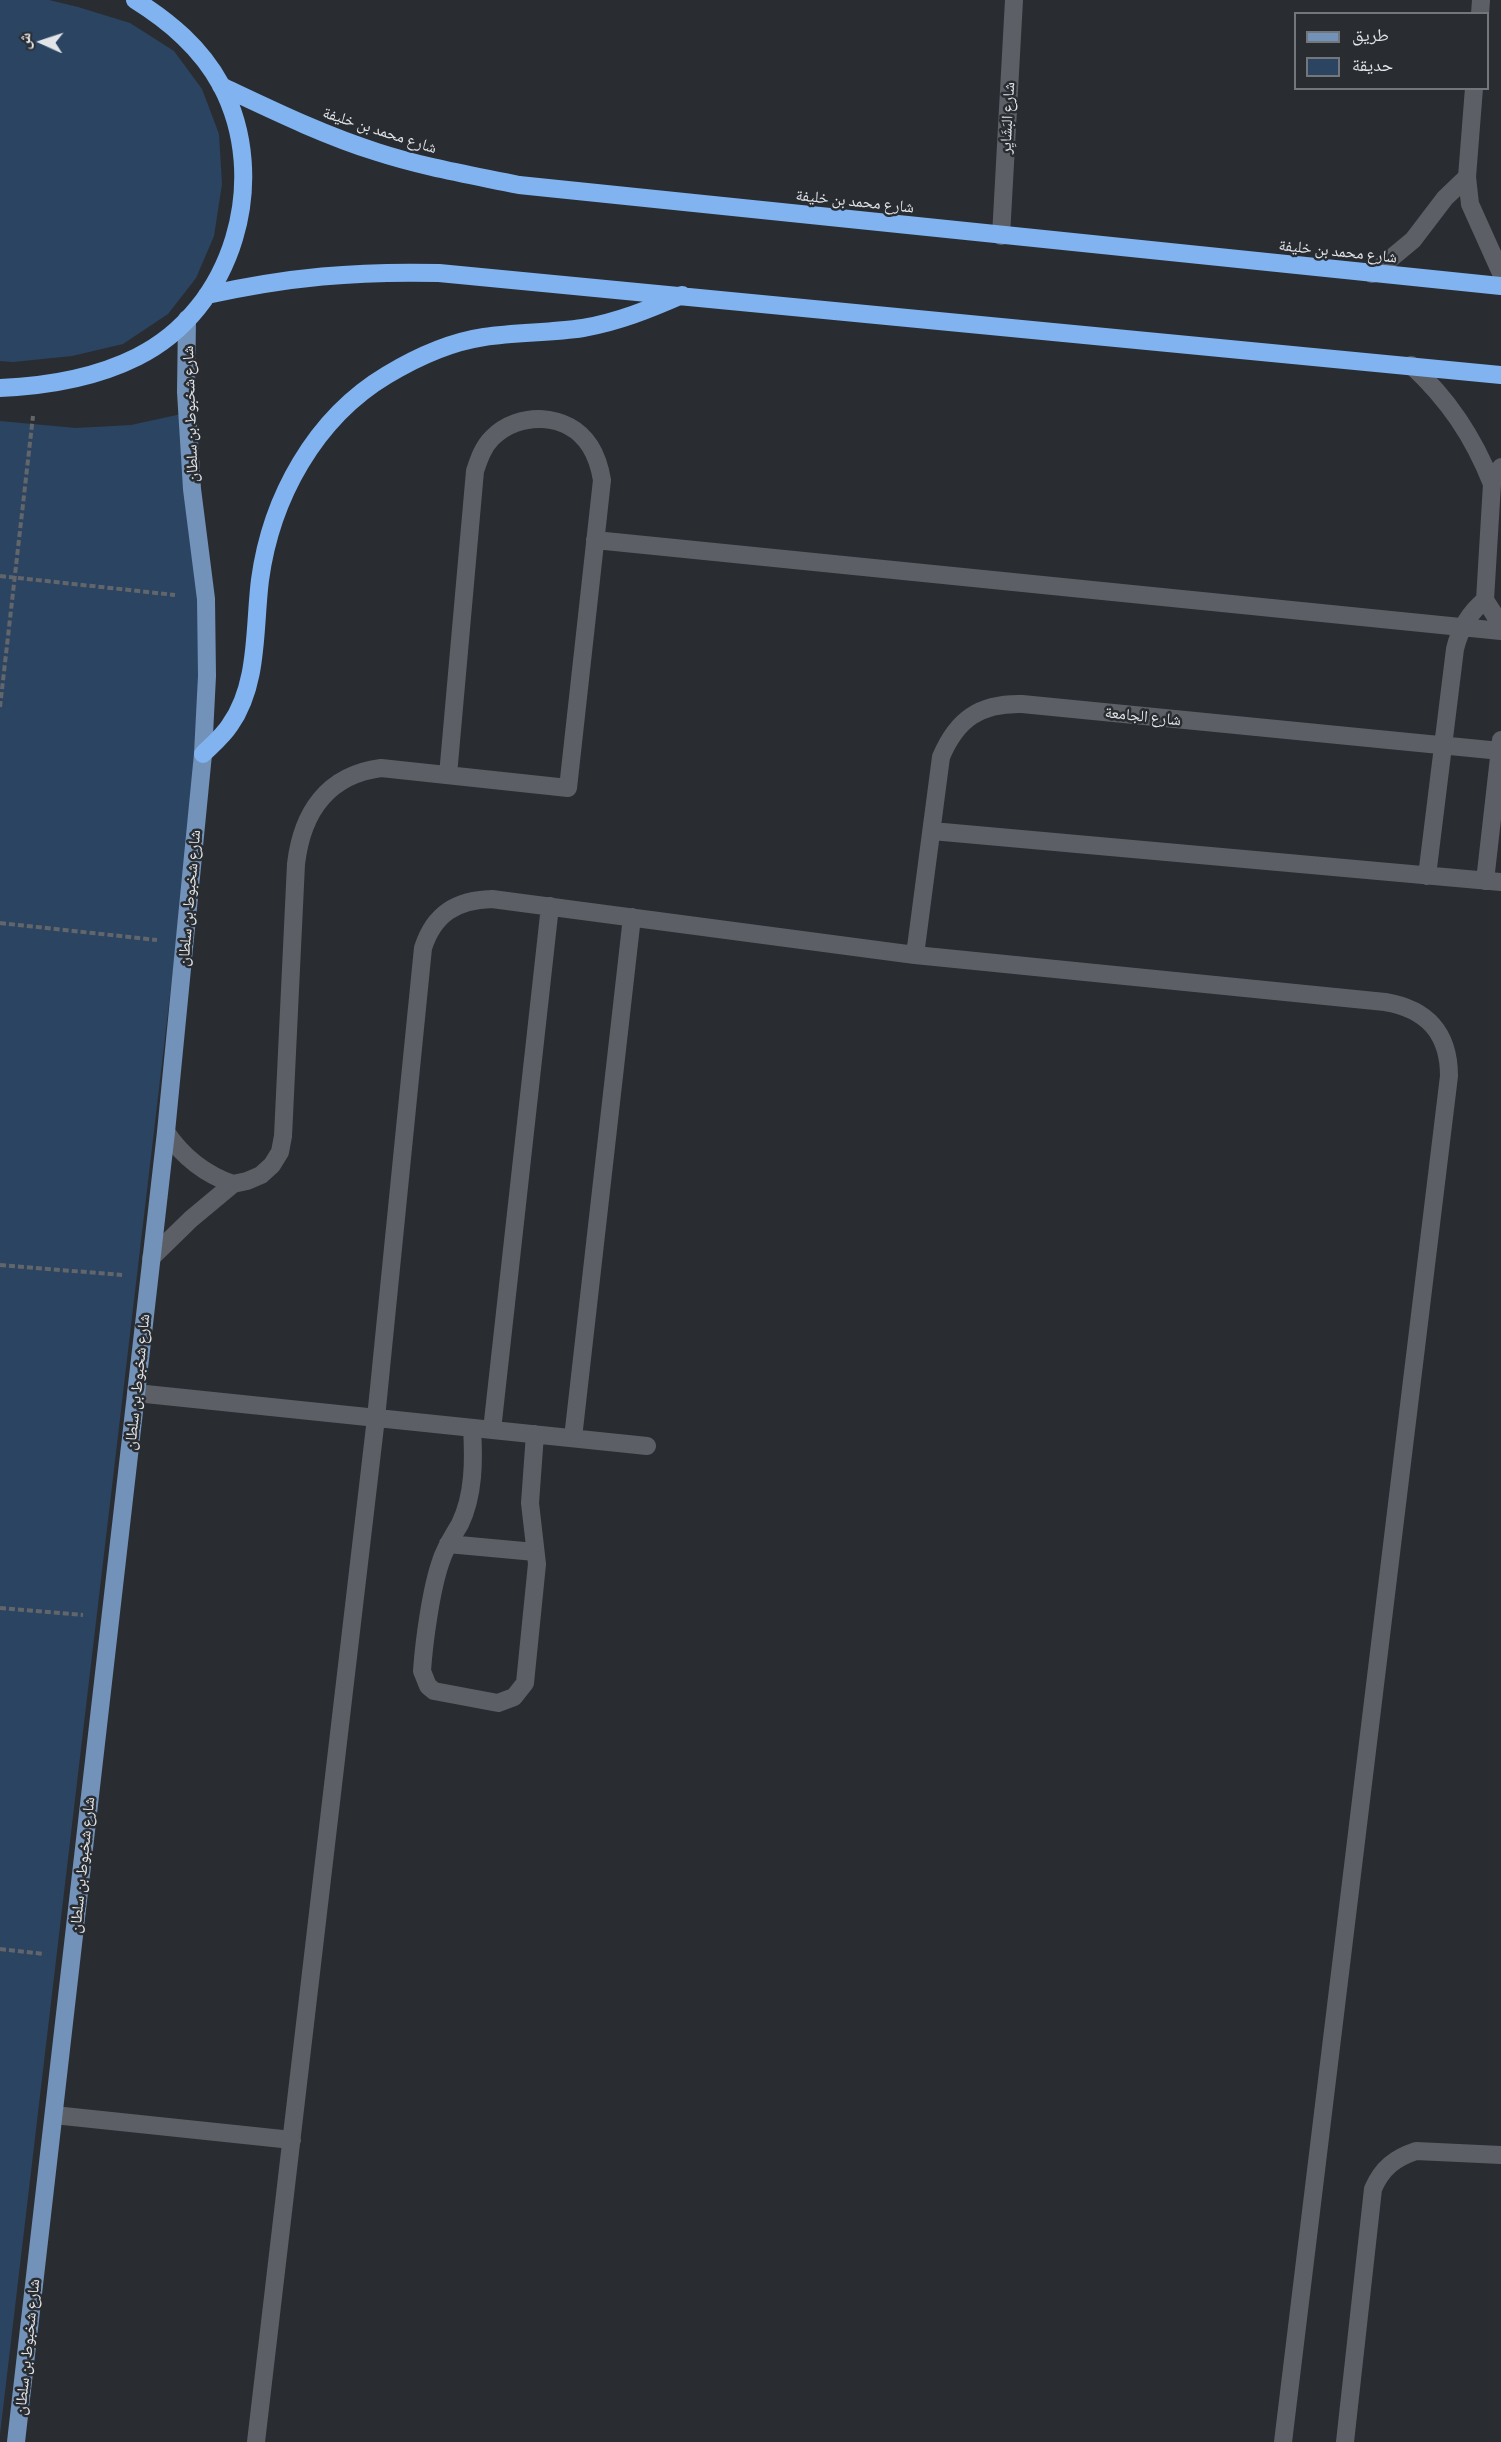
<!DOCTYPE html>
<meta charset="utf-8">
<style>
body{margin:0}
#map{position:relative;width:1501px;height:2442px;overflow:hidden;background:#292d32;font-family:Commissioner,"Noto Naskh Arabic",sans-serif}
canvas{display:block}
.legend{position:absolute;left:1294px;top:12px;width:195px;height:78px;box-sizing:border-box;background:#292d32;border:2px solid #73777b;margin:0;padding:8px 10px;list-style:none;font-size:18px;color:#e2e5e8}
.legend li{display:flex;align-items:center;gap:12px;height:30px}
.legend b{width:30px;border:2px solid #73777b}
.north{position:absolute;left:12px;top:12px;width:60px;height:60px;-webkit-text-stroke:4px #292d32;paint-order:stroke;rotate:273deg;font-size:16px;font-weight:700;line-height:24px;text-align:center;color:#e2e5e8}
.north::after{content:'';display:block;margin:auto;width:21px;height:27px;background:#e2e5e8;clip-path:polygon(50% 0,100% 100%,50% 72%,0 100%)}
</style>
<div id="map">
<canvas width="1501" height="2442"></canvas>
<ul class="legend">
<li><b style="height:8px;background:#7292b9"></b>طريق</li>
<li><b style="height:16px;background:#2b4462"></b>حديقة</li>
</ul>
<div class="north">ش</div>
</div>
<script>
const c = document.querySelector('canvas').getContext('2d');
c.lineJoin = 'round';
function fillPath(path, color) { c.fillStyle = color; c.fill(path, 'evenodd'); }
function strokePath(path, color, width, dash) { c.strokeStyle = color; c.lineWidth = width; c.lineCap = dash ? 'butt' : 'round'; c.setLineDash(dash || []); c.stroke(path); }
function write(font, color, halo, rows, align = 'center') {
  c.font = font + ' Commissioner,"Noto Naskh Arabic",sans-serif'; c.lineWidth = 5; c.setLineDash([]); c.textBaseline = 'middle'; c.strokeStyle = halo; c.fillStyle = color; for (const [text, x, y, turn = 0] of rows) {
    c.save(); c.translate(x, y); c.rotate((+turn || 0) * Math.PI / 180); c.textAlign = isNaN(turn) ? turn : align; if (halo) c.strokeText(text, 0, 0); c.fillText(text, 0, 0); c.restore();
  }
}
fillPath(new Path2D(`
 M0,0H49L78,7L130,23L174,51L202,89L219,134L222,184L214,236L196,278L168,314L123,344L72,356L13,362L0,361Z
 M186,413L205,628L184,877L0,2434V421L76,428L131,425Z`), '#2b4462');
strokePath(new Path2D(`
 M0,576L175,595
 M0,707L33,416
 M0,923L157,940
 M0,1265L122,1275
 M0,1608L83,1615
 M0,1949L44,1954`), '#62666a', 4, [6, 3]);
strokePath(new Path2D(`
 M1480,14L1481,0
 M1474,88L1467,177L1470,204L1501,273
 M1001,236L1014,0
 M1372,274L1413,240L1445,198L1467,177
 M1411,365C1448,399 1473,436 1492,484
 M1501,467L1492,484L1485,600L1501,625
 M595,540L1501,631
 M932,831L1501,882
 M1427,876L1455,649C1460,628 1469,613 1485,600
 M1485,881L1501,740
 M915,955L941,757C957,719 980,703 1022,704L1501,751
 M166,1132C183,1157 204,1174 233,1184
 M151,1258L191,1219L233,1184L247,1181L261,1175L272,1165L280,1152L283,1136L296,864C302,813 327,775 381,768L568,788L602,480C600,468 597,457 590,446C568,412 519,411 492,438C483,447 479,459 475,471L448,775
 M136,1393L647,1446
 M472,1428C474,1460 474,1495 460,1524C453,1536 445,1548 441,1561C431,1589 424,1642 422,1671L428,1686L434,1691L498,1703L514,1697L525,1683L537,1564L530,1503L535,1434
 M492,1430L550,906
 M573,1438L632,917
 M448,1544L535,1552
 M54,2115L292,2140
 M256,2442L376,1418L423,948C434,914 456,900 492,899L915,955L1385,1002C1427,1009 1449,1033 1449,1076L1283,2442
 M1345,2442L1373,2189C1382,2168 1395,2158 1416,2151L1501,2155`), '#5c6066', 18);
strokePath(new Path2D(`
 M16,2442L166,1132L203,754L207,676L206,599L192,489L186,392L187,319`), '#7292b9', 18);
strokePath(new Path2D(`
 M221,86C272,110 323,135 377,152C423,167 471,175 519,185L1501,286
 M207,295C289,277 355,271 439,273L1501,375
 M0,388C46,386 95,378 137,357C234,309 271,179 221,85C201,48 170,22 135,0
 M203,754C212,745 223,736 230,725C259,684 254,627 260,580C271,498 315,418 387,375C417,357 450,342 484,337C517,332 550,333 583,328C618,322 650,309 682,295`), '#80b3f0', 18);
write('16px', '#e2e5e8', '#292d32', [
 ["شارع البَشَايِر",1007,118,-87],
 ["شارع محمد بن خليفة",380,130,18],
 ["شارع محمد بن خليفة",855,201,6],
 ["شارع محمد بن خليفة",1338,251,6],
 ["شارع شخبوط بن سلطان",190,414,-92],
 ["شارع الجامعة",1143,716,6],
 ["شارع شخبوط بن سلطان",189,898,-85],
 ["شارع شخبوط بن سلطان",137,1382,-84],
 ["شارع شخبوط بن سلطان",82,1865,-84],
 ["شارع شخبوط بن سلطان",27,2347,-84]
]);
</script>
